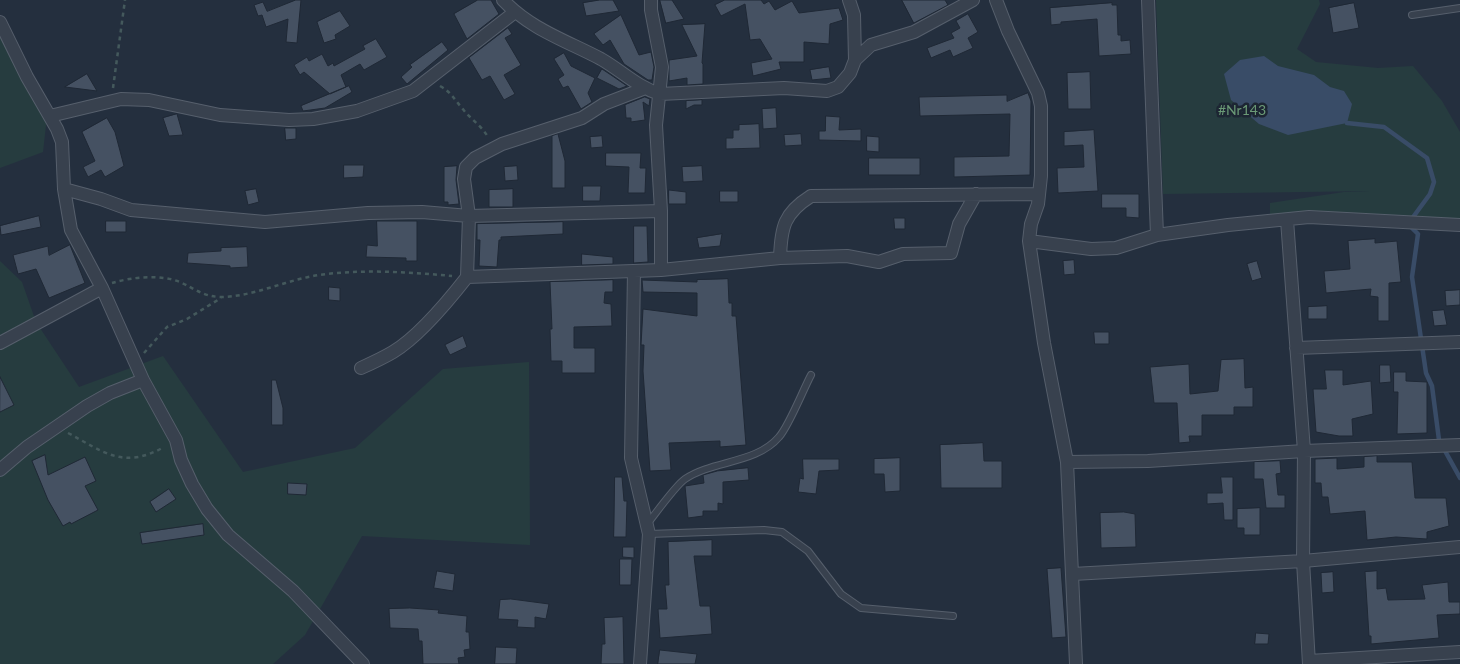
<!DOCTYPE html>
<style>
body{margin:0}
canvas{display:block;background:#242f3e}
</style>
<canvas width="1460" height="664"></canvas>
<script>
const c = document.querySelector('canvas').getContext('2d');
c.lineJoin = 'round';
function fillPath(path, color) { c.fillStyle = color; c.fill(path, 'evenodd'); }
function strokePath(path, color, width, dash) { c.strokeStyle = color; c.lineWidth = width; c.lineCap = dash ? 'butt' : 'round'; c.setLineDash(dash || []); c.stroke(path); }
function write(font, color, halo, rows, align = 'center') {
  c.font = font + ' Lato,sans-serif'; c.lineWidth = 5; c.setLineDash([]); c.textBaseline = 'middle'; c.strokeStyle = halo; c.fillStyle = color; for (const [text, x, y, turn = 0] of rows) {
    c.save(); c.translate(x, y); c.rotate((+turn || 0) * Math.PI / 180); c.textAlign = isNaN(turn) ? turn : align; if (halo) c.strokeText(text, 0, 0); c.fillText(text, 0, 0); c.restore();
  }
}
fillPath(new Path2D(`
 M1156,0H1319L1320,4L1297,49L1316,62L1378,68L1413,66L1442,101L1460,132V219L1270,216V203L1344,192L1370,191L1163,194Z
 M0,23L47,116L43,152L0,168Z
 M0,261L22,282L36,322L79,387L163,356L243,472L355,448L443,369L529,362L530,545L362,536L305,635L273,664H0Z`), '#263c3f');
fillPath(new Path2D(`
 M1264,56L1278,66L1314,75L1330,87L1344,91L1352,104L1347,123L1288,135L1259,124L1231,100L1224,74L1240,60Z`), '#394c67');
strokePath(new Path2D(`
 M1347,123L1384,127L1427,158L1434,182L1430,194L1408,224L1418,234L1412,277L1426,373L1432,386L1439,440L1460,478`), '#394c67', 4.5);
const building = new Path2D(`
 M296,0H301L297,43L286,42L288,19L266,27L262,15L258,16L254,5L263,2L267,11Z
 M478,0H491L499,14L467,39L454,14Z
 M600,0H613L619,11L586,16L583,3Z
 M660,0H672L684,19L666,23Z
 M725,0H761L764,4L769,1L775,10L792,1L799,13L839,8L843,20L830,24L829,44L804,42V62H779L781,69L753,76L751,63L772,59L760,39L750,40L745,4L721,16L715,5Z
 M902,0H945L948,5L914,23Z
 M1112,3V5H1117L1118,35H1121V41L1130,40L1131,54L1099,56L1097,19L1061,22V24L1051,25L1050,8Z
 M1354,3L1359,28L1333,33L1329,8Z
 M340,11L350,26L335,35L336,39L324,43L317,22Z
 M968,14L978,32L968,38L973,48L953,57L950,50L931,58L927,48L954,38L951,33L960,28L956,21Z
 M621,15L639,55L651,52L654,67L652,80H648L624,64L610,40L603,45L594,34Z
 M705,24L702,63L703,64V84L687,85V78L669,81V60L697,56L682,25Z
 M508,28L512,34L505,38L521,65L504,75L515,94L504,100L490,76L482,80L469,58Z
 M376,39L387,57L364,70L360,64L341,75L346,87L330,94L304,72L300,75L294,65L307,57L309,61L322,54L328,66L333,63L334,66L365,49L363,46Z
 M442,42L448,50L407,84L401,77L412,67L410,65Z
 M564,53L571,66L595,78L588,93L592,102L581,109L568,86L563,88L558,79L564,75L554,59Z
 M829,67L831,78L812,80L810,70Z
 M602,69L611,75L627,86L619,89L597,78Z
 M1090,72L1091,109H1068L1067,73Z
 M87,74L97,91L65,87Z
 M349,86L352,92L325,108L303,111L301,106Z
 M1028,93L1031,101L1030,175L954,177V157L1009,156L1010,114L920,116L919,97L1007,95V101Z
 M645,97L650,99L649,106L643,102L645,120L631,122V118H626L625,105Z
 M702,100V105H694L686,109V101Z
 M776,108L777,128L763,129L762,109Z
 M177,114L183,135L169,136L163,118Z
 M826,116L840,117L839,130L861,129V141L819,140V131H825Z
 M107,118L115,132L124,166L105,177L101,170L88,177L83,167L95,161L82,132Z
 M759,124L760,148L726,149V138H733V130H739V125Z
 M285,128H296V139L286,140Z
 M1094,130L1098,191L1058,193L1057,168L1084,167L1083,145L1064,146V132Z
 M558,134L565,161V188H552V136Z
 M801,134L802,145L785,146L784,135Z
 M602,136L603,147L591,148L590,137Z
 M867,136L879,137V152L867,151Z
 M606,153H641L640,168H646L645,193H628L629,167L606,166Z
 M869,158H920V175H869Z
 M344,165H364L363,177L344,178Z
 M457,166L456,180L459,204L448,205V202H444V167Z
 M517,166L518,180L505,181L504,167Z
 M702,166L703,181L683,182L682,167Z
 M583,186H601L600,201H583Z
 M256,189L259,202L248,205L245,191Z
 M513,189V207H489V190Z
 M669,190L686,192V204H669Z
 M720,191H738V202H720Z
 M1102,194H1139V218L1126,217V208H1102Z
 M39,216L41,227L1,235L0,226Z
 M894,218H905V229H895Z
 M106,221H126V232H106Z
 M377,221H417V261H406V258L366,257L367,245L377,246Z
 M563,222V234L501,237V240H499L497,267L479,266L480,240H477V224Z
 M634,226H647L648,262L634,263Z
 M722,234L720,246L699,248L697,238Z
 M1375,239V243L1397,241L1401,282L1389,283V321H1378V297L1370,296L1371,289L1326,293L1324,271L1350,269L1348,241Z
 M70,245L85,283L49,298L36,269L18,274L13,255L48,246L49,255Z
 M247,247L248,267L230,268V266L187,263L188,253L221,251V248Z
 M582,254L613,257V264L582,265Z
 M1074,260L1075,274L1064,275L1063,261Z
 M1257,261L1262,278L1252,281L1247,264Z
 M728,279L729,303H732V316H736L746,445L720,447V441L669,443L671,470L650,471L643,371L644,345H641L643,309L697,316V293L643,292L642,280L697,282V280Z
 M613,280V292H605L604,303L611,304L612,326L574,327V348H595V373H562V361H551L550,329H552L550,282Z
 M329,287L340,288V301L329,300Z
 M1460,290V305L1446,306L1445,291Z
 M1327,306V319H1308V307Z
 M1444,310L1447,325L1434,326L1432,311Z
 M1094,332H1109V344H1095Z
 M463,336L467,347L450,355L445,345Z
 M1244,359L1245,388L1253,387V407H1234V415H1202V436H1189L1190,442L1179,443L1177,403H1154L1150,367L1189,364L1190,394L1218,391L1221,360Z
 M1380,365H1390L1391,382L1380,383Z
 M1325,370H1343V385L1371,381L1373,414L1352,419L1353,436H1339L1316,432L1313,389H1326Z
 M1394,372H1406V381L1427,382V433L1397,434L1398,392H1394Z
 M0,377L14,405L0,412Z
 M272,380H276L283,408V425H272Z
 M983,443L984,461H1002V488H941L940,445Z
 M45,455L48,475L85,457L96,481L85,486L98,510L71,524L70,522L63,526L48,500L32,461Z
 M1377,456V462H1412L1415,498H1446L1449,526L1427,532V539L1396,537L1367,540L1365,511L1330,514L1328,497H1322L1321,483H1315V459L1337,458V469L1364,467V457Z
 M900,458V491L885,492L884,474H874V459Z
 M803,459H839V470L819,471L816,494L798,492L800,478L803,479Z
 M1280,461L1281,473L1276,474L1278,495H1285V508H1266L1263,479H1254V462Z
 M748,468L749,480L723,482V504L718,503V511H703V516L688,518L685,486L704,483L703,475L717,471Z
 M615,477H622L624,501H627L626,537H614Z
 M1221,477H1233V520H1224L1223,503L1207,504V493H1222Z
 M288,483L307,484L306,495L288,494Z
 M169,489L176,499L156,512L150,502Z
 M1260,508V535H1244V528H1237V509Z
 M1124,512L1135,514L1136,547L1101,548L1100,513Z
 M203,524L204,535L142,544L140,533Z
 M712,540V556H694L700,606H710L712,634L660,638L658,609H667L665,585H669L668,542Z
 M623,547H634V558L623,557Z
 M620,559H632L631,585H620Z
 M1061,568L1066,637L1052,638L1047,569Z
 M437,571L455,574L453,591L434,588Z
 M1377,571V589L1386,588L1388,600L1425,599L1422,585L1448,582L1449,602H1460V614L1437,615L1439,638L1371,644V636H1369L1365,572Z
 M1333,572L1334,592L1322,593L1321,573Z
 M511,599L549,604L546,619L535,617V628L517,627L518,620L498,619L500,600Z
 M410,608L439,610L438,613L467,616L466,632H469L470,649L464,650L465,657L458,658L459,664H423L422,641H419L418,629L390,628L389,609Z
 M623,617L624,664H601L602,644H605L604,618Z
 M1256,633L1269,634L1268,644H1255Z
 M496,647L517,648L516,664H495Z
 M660,650L697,654L695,664H658Z`);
fillPath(building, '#455162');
strokePath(building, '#1f2835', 1);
const service = new Path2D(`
 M1412,15L1460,8
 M648,523C656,513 676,485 685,479C713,460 756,464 779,437C789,426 803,390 811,375
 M649,534L764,530L782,532L808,551L841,594L861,608L953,616`);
const minor = new Path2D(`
 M503,0C530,29 567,41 601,59C622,71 637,87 660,94L784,88L827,91L838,87L850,73L855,60L871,45L914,32L973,0
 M849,0L854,15L855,60
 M996,0L1008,31L1038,93L1041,106V176L1038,204L1031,224L1029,241L1044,343L1067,462L1076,664
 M1148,0L1157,235L1228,225L1309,217L1460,225
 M0,22L27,77L57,129L62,142L64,189L71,230L102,288L143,380L176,440L181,460L192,484L207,509L228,535L293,591L363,664
 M50,116L121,99L149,100L220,115L289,120L313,119L357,111L413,91L515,12
 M64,189L101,199L131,210L265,222L368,213L422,212L469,216L464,179L466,167L475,158L502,144L582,118L604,104L643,89
 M1287,220L1304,451L1303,561L1309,664
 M1029,241L1091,249L1116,248L1157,235
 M780,258L847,256L879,262L903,254L951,253L959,224L976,194
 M661,270L780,258C781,227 784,213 811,196L1038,194
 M634,271L631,458L649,534L640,664
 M467,277L469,216L661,211
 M0,343L102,288
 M1296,348L1460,342
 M361,368C372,363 383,358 393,352C418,337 449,300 467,277L661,270V211L656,125L662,67L651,10V0
 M1067,462L1148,461L1304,451L1460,445
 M0,470L27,447L87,406L110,393L143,380
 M1073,574L1303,561L1460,547
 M1309,661L1460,652`);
strokePath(service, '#565f6c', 8);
strokePath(minor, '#565f6c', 14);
strokePath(new Path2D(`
 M440,86C451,92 454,99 462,108C470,119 481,125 488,137
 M113,88L125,0
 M112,283C132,277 160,274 180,282C195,289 204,297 222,297C255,296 286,280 319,275C362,269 408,272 452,276
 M144,353L167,327L187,319L221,298
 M68,433C104,452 123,470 164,447`), '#44595c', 2.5, [4, 4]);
strokePath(service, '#38414e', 6);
strokePath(minor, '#38414e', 12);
write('14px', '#6b9a76', '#1d2633', [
 ["#Nr143",1242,110]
]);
</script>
